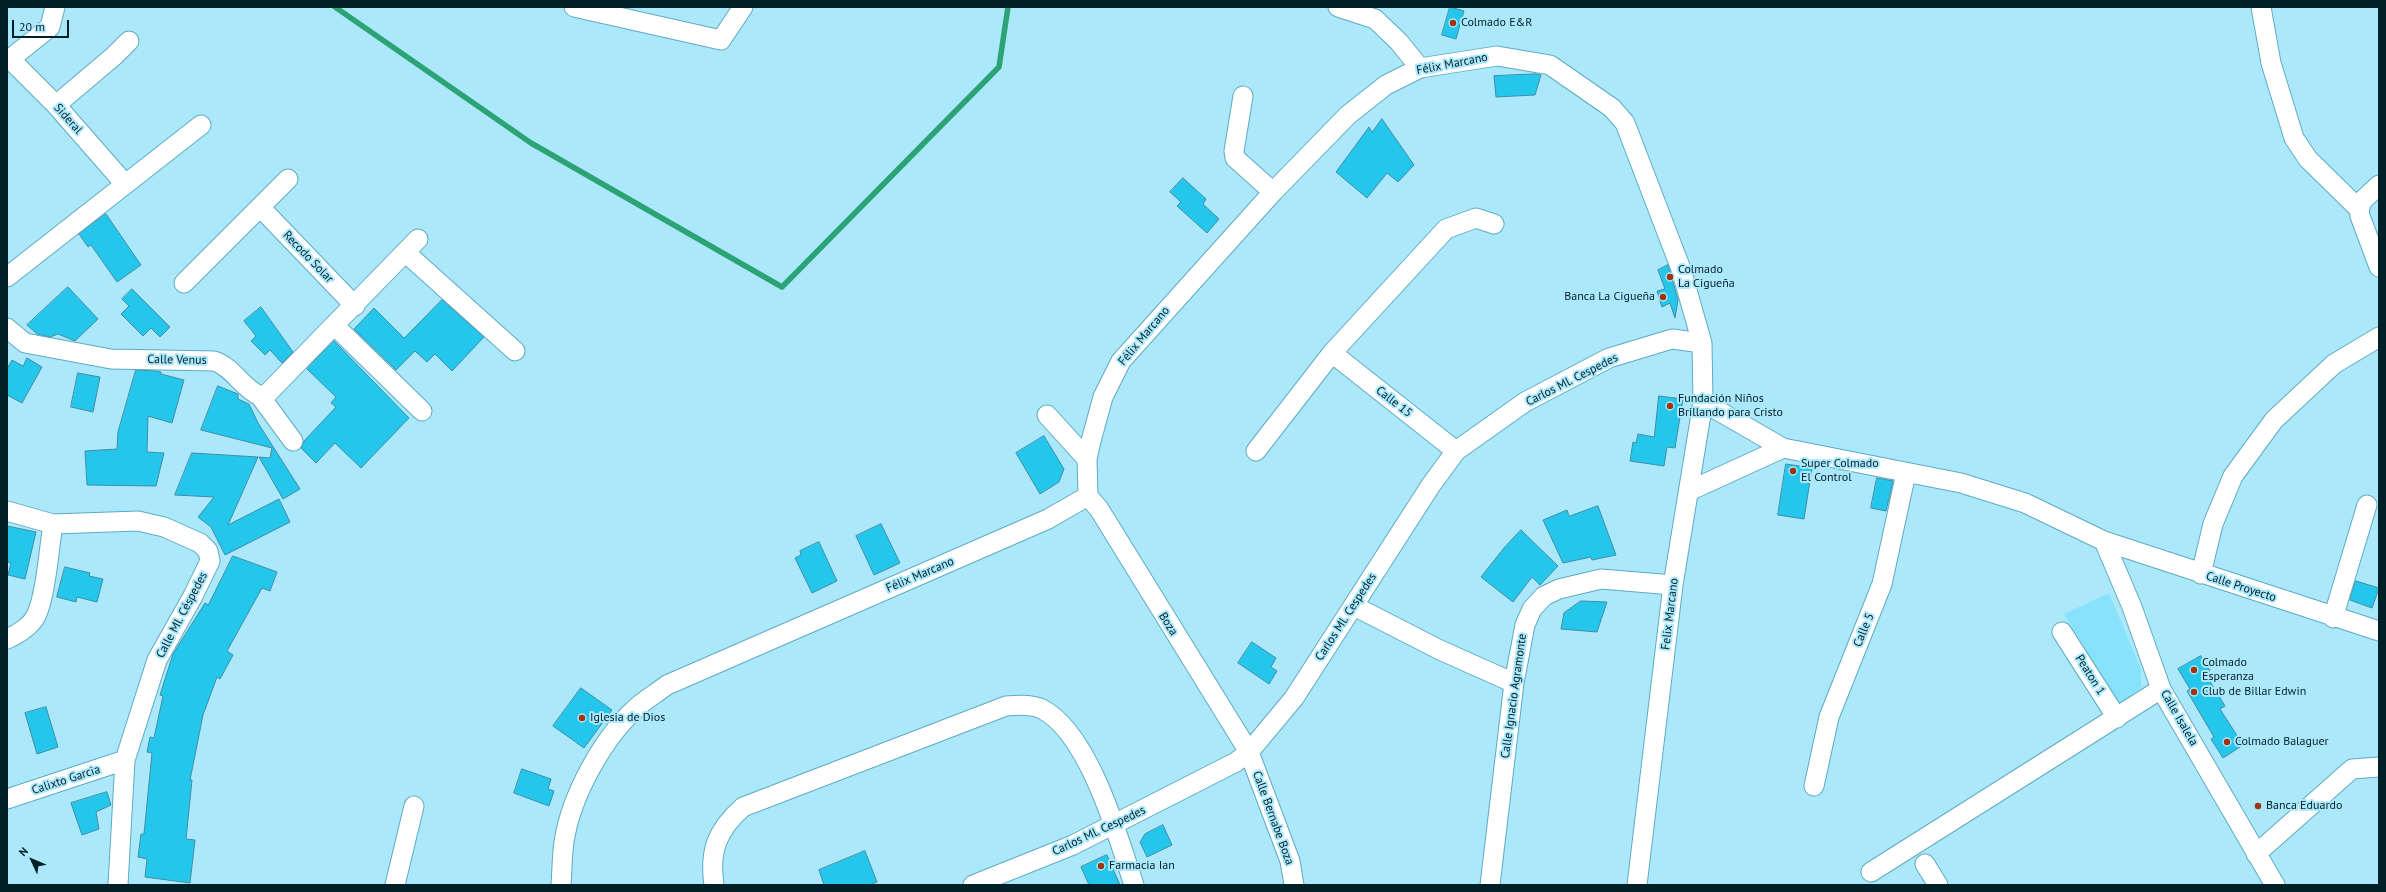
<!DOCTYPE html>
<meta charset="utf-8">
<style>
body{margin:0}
#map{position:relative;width:2386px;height:892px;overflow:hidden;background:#ace8fb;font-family:"PT Sans",sans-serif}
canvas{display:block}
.frame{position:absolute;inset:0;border:8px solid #002028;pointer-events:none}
.north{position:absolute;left:12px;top:840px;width:40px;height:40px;-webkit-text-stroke:3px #ace8fb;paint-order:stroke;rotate:314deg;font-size:11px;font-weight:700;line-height:16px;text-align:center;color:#002028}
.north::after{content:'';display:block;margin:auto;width:14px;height:18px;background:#002028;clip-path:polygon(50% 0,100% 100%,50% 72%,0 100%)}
.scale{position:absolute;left:12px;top:20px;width:57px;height:18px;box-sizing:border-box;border:2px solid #002028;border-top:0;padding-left:5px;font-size:12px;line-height:14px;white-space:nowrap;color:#002028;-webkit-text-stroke:3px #ace8fb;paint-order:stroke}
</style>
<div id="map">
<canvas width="2386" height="892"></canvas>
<div class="frame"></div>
<div class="north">N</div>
<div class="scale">20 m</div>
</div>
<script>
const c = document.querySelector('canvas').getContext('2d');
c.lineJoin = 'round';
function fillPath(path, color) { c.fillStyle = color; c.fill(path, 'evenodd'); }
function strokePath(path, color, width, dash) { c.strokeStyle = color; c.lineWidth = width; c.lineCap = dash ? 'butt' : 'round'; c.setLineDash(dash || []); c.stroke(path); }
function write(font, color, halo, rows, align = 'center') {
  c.font = font + ' "PT Sans",sans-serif'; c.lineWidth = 4; c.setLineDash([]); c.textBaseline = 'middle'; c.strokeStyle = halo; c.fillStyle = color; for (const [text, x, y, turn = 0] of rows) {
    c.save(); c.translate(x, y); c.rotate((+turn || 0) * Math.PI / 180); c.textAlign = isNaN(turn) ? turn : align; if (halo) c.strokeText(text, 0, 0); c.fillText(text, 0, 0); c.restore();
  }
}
fillPath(new Path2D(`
 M2109,593L2141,669V688L2119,705L2064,614Z`), '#89e2fc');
strokePath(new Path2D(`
 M335,7L531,143L782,287L999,67L1008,7`), '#2ba374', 5.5);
const building = new Path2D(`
 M1450,7L1464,11L1456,39L1442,35Z
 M1535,74L1541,75L1535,95L1496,97L1494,76Z
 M1382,119L1414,165L1398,182L1387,173L1367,198L1336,172L1369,127L1372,132Z
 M1183,178L1206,199L1203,204L1219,219L1207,233L1177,206L1181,202L1170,192Z
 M106,214L141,265L117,282L91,245L88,247L79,234Z
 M1668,265L1678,300L1675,318L1670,303L1662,307L1657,291L1665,289L1658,270Z
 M68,287L98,319L75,341L58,334L50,337L37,334L27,325Z
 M132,289L170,327L160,337L151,328L143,336L121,314L129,306L122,299Z
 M442,300L484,337L452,371L435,354L427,362L415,351L396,370L354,329L374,308L404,338Z
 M261,307L293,352L282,363L270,350L265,355L251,341L256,336L244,321Z
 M334,341L409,418L361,468L335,443L316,463L301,448L304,441L336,407L331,403L336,397L307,369Z
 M27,358L42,367L22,403L7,395V369L12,360L23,366Z
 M136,370L156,371L161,372V374L184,380L172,423L148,416L147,452L164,453L156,486L87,485L85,451L117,449L118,432Z
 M78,373L100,377L93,412L71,407Z
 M218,386L238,394V399L249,404L258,423L300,489L283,499L259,457L270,458L272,448L201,430Z
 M1659,396L1683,399L1675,448L1667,447L1664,466L1630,461L1633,442L1636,443L1638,434L1654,437Z
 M1044,436L1064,469L1059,482L1040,494L1016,453Z
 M192,453L258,457L228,525L279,499L290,522L225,555L211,527L198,517L214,497L175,495Z
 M1786,464L1812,468L1804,519L1778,515Z
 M1877,478L1893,481L1886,511L1871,508Z
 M1598,506L1616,555L1592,560L1591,557L1563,563L1543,520L1567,510L1569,516Z
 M881,524L900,563L874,575L856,536Z
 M7,526L36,532L25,579L8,575L11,563L7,562Z
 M1521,530L1558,566L1540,585L1532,577L1513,602L1481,577L1504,548Z
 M819,542L837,581L812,593L795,558L801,555L800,551Z
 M233,556L277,572L270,591L262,588L227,651L233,655L220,679L217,677L203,715L190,780H192L186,839L195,840L190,883L145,877L147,859L138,857L141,834H144L152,753L147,752L150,737L154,738L163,696L160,695L173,654L205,603L208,605Z
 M65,567L90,573L89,576L103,579L97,602L77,597L76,602L57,597Z
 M2356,581L2379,588L2372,608L2350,600Z
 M1581,601L1607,602L1597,632L1561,629L1564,613Z
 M1252,642L1276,658L1271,667L1277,671L1269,684L1238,663Z
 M2201,656L2210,671L2205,673L2225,706L2220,709L2243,745L2223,758L2211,739L2214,737L2187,691L2190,689L2178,669Z
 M581,688L612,710L584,748L553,726Z
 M46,707L58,747L37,754L25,713Z
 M522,769L551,779L548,789L554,791L549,806L514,793Z
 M107,792L111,805L96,812L99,829L82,835L71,803Z
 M1163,825L1172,845L1147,857L1140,842L1145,834Z
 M865,851L877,882L869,885H824L819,870Z
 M1107,855L1120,885H1089L1081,867Z`);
fillPath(building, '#25c6eb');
strokePath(building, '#408ea3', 1);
const street = new Path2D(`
 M574,7L721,40L743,7
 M1338,7L1375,19L1399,42L1420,68
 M2261,7L2271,63L2294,138L2308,159L2359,209
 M10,59L50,27L55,7
 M7,60L10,59L56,105L125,184
 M1243,96L1234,151L1235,158L1273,192
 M56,105L114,56L129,41
 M260,207L355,306
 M2359,209L2360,216L2379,267
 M2359,209L2363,200L2379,185
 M406,253L515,351
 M7,277L201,125
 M184,283L288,179
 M335,326L422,411
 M7,328L25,343L111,359L214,361C233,367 242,388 260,396L267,394L418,239
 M1332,353L1456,451
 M260,396L293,441
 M1703,402L1783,448L1961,483L2025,503L2104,541L2379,631
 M1047,415L1087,459
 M1256,451L1332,353L1446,229L1476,218L1494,224
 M1689,491L1783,448
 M1088,496L1087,459L1091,441L1103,397L1121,361L1273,192L1348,115L1386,85L1420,68L1497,56L1550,65L1612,108L1625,123L1681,269L1702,343L1703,402L1673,585L1637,885
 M1088,496L1099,509L1249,752L1290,861L1294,885
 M7,511L53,524L138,521L164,527L200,543L208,551L210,561L193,596L157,660L125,760L118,885
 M2104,541L2132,607L2161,689L2275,885
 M2201,574L2213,524L2233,476L2274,420L2334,364L2379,337
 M1354,606L1440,650L1514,683
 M2333,618L2367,505
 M2062,632L2117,718
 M7,639C18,634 30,627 36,616C46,595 49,548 53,524
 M1814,786L1829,717L1882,584L1906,473
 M7,799L125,760
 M2256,854L2352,769L2379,767
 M1925,864L1938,885
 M1871,872L2161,689
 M395,885L414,806
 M561,885C562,871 562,856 564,842C571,795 605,733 642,703C650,697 659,691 667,685L1048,519L1088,496
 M714,885C709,851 717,830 743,807L1006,706C1017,705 1031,704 1042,709C1089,733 1118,837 1134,885
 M973,885L1073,845L1236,762L1249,752L1294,698L1431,485L1456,451L1525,402L1609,358L1672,339L1702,343
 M1490,885L1514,683L1525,625L1532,609L1544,596L1559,589L1601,579L1673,585`);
strokePath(street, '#5eabc1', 21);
strokePath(street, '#fff', 19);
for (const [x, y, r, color] of [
 [1453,23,4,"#9c360e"],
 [1670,277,4,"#9c360e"],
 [1663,297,4,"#9c360e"],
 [1670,406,4,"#9c360e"],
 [1793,471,4,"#9c360e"],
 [2194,670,4,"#9c360e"],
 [2194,692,4,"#9c360e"],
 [582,718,4,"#9c360e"],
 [2227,742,4,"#9c360e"],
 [2258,806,4,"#9c360e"],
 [1101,866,4,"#9c360e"]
]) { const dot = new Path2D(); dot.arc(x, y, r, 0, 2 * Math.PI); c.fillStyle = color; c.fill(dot); strokePath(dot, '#ace8fb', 1.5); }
write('12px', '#002028', '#ace8fb', [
 ["Colmado E&R",1461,23],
 ["Colmado",1678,270],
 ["La Cigueña",1678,284],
 ["Banca La Cigueña",1655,297,"right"],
 ["Fundación Niños",1678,399],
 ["Brillando para Cristo",1678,413],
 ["Super Colmado",1801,464],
 ["El Control",1801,478],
 ["Colmado",2202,663],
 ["Esperanza",2202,677],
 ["Club de Billar Edwin",2202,692],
 ["Iglesia de Dios",590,718],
 ["Colmado Balaguer",2235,742],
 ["Banca Eduardo",2266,806],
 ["Farmacia Ian",1109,866]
], 'left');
write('12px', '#002028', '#ace8fb', [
 ["Félix Marcano",1452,64,-11],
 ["Sideral",68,119,48],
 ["Recodo Solar",308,257,46],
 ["Félix Marcano",1144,336,-50],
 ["Calle Venus",177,360,1],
 ["Carlos Ml. Cespedes",1572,380,-27],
 ["Calle 15",1394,402,38],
 ["Félix Marcano",920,575,-23],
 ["Calle Proyecto",2241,587,18],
 ["Felix Marcano",1670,614,-83],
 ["Calle Ml. Céspedes",182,615,-62],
 ["Carlos Ml. Cespedes",1346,617,-57],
 ["Boza",1168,624,58],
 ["Calle 5",1864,630,-68],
 ["Peaton 1",2090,675,58],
 ["Calle Ignacio Agramonte",1514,696,-82],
 ["Calle Isalela",2179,718,60],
 ["Calixto Garcia",66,780,-18],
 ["Calle Bernabe Boza",1273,818,70],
 ["Carlos Ml. Cespedes",1099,831,-25]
]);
</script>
